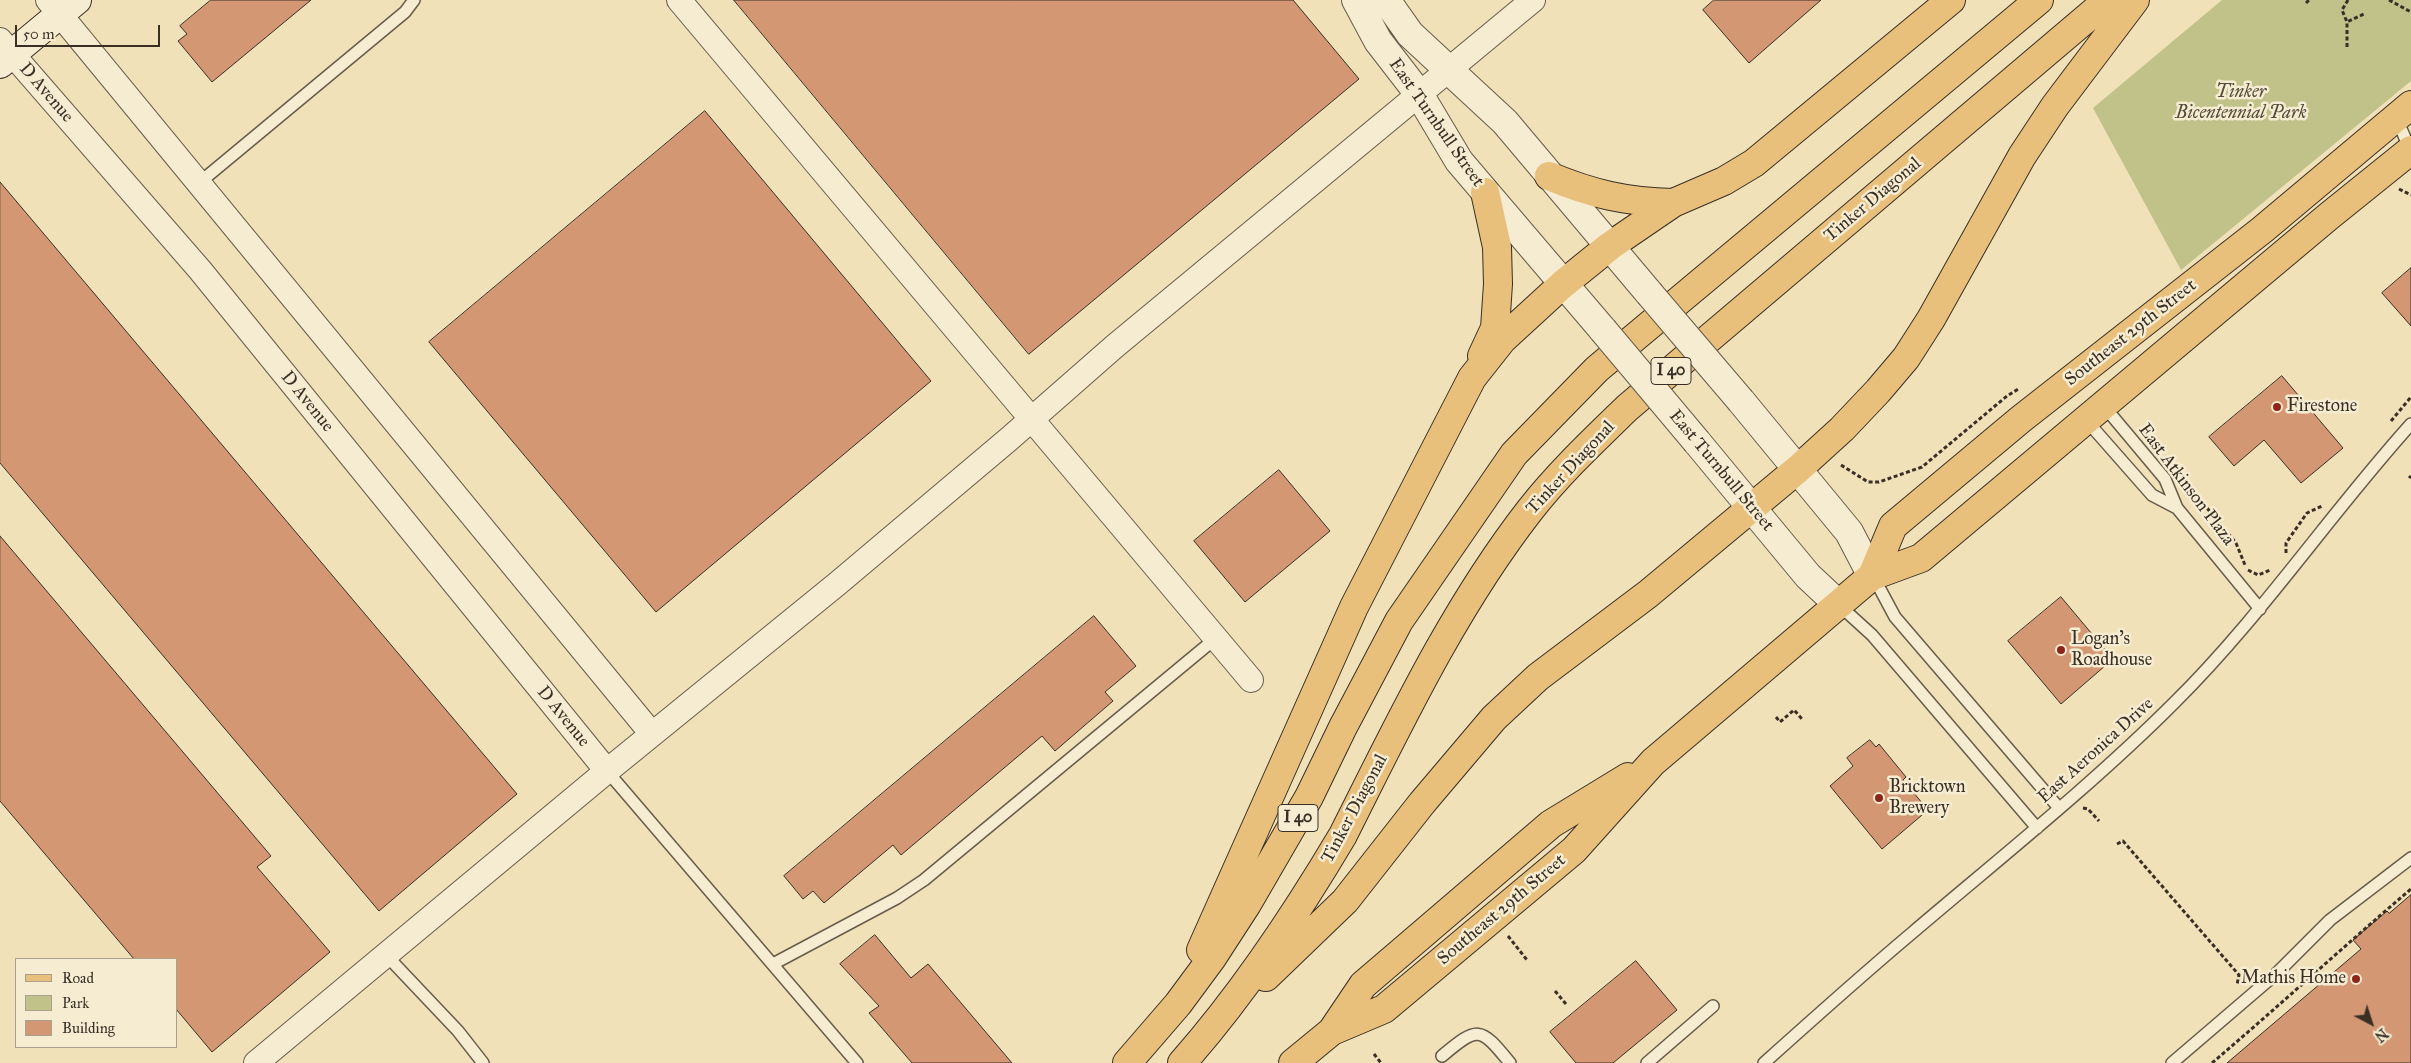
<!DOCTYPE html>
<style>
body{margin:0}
#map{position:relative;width:2411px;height:1063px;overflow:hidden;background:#f0e1b9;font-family:"IM FELL Great Primer",serif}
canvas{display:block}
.legend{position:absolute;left:15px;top:958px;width:162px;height:90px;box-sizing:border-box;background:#f5ecd2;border:1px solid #aaa08d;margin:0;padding:6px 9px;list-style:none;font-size:15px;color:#392f25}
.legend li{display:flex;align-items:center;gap:10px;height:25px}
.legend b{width:25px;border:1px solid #aaa08d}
.north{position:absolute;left:2346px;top:998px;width:50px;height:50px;-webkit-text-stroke:4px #f5ecd2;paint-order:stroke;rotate:140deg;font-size:14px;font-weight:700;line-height:20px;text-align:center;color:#392f25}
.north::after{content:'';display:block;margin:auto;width:18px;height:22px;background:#392f25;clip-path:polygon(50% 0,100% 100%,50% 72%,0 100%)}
.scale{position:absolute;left:15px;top:25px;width:145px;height:22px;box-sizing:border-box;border:2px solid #392f25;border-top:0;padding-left:6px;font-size:15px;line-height:18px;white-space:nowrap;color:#392f25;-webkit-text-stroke:4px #f5ecd2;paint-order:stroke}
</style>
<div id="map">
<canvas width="2411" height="1063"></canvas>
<ul class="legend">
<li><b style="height:6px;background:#e8c07c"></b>Road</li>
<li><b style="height:14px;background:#c1c18a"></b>Park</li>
<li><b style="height:14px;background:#d39773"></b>Building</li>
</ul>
<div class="north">N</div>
<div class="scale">50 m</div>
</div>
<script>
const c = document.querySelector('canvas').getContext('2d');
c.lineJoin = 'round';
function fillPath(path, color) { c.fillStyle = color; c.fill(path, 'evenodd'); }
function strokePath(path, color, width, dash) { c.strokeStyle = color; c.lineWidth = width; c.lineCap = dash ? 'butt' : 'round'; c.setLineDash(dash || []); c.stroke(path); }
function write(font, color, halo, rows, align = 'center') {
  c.font = font + ' "IM FELL Great Primer",serif'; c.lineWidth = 5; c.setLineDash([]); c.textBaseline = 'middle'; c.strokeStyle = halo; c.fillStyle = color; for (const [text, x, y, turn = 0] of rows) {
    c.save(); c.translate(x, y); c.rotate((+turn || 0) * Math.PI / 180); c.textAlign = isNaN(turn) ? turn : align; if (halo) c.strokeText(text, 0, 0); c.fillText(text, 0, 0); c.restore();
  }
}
fillPath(new Path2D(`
 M2222,0H2411V81L2181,270L2093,108Z`), '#c1c18a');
const building = new Path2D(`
 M211,0H311L212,82L178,41L187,34L180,26Z
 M734,0H1293L1359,79L1029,354Z
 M1714,0H1821L1749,63L1703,10Z
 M705,111L931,381L656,612L429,342Z
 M0,182L517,794L379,911L0,463Z
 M2411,268V326L2382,293Z
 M2282,376L2343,448L2301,483L2264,440L2234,466L2209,437Z
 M1279,470L1330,531L1245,602L1194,541Z
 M0,536L271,856L257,867L330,952L212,1052L176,1009V959H134L0,801Z
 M2061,597L2113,659L2061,704L2008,641Z
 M1094,616L1136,666L1105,692L1113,701L1055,751L1042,736L901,855L893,845L824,903L813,891L803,899L784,876Z
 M1870,740L1876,747L1879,744L1906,777L1903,780L1928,810L1882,849L1830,786L1853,766L1847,758Z
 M2411,895V1063H2227L2361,949L2353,940L2387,911L2389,913Z
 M875,935L911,978L928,964L1012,1063H912L869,1013L879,1006L840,964Z
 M1636,961L1677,1010L1613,1063H1576L1550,1032Z`);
fillPath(building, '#d39773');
strokePath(building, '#392f25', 1);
const service = new Path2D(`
 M2396,117L2411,152
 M199,183L405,12L414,0
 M2103,405L2165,479L2177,508L2260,609
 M2086,420L2152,495L2177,508
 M1873,576L1895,617L2059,808
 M1839,605L1872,635L2037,828
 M607,771L857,1063
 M386,955L458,1031L483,1063
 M773,964L897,898L924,880L1216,638
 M1442,1056C1478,1026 1480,1026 1510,1063
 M1647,1063L1713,1006
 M1764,1063C1813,1019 1862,975 1912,933C2000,858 2092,785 2174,703C2261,617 2329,515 2411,424
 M2172,1063L2277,973L2330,920L2411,858`);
const minor = new Path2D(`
 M48,0L652,734
 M679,0L1251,680
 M0,40L200,270L607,771
 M256,1063L607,771L837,584L1009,439L1115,346L1533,0`);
const tertiary = new Path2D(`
 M1356,0L1378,41L1419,94L1459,161L1603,330
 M1386,0L1410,34L1505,122L1649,293
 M1741,401L1849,532L1872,576
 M1697,442L1808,576L1839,605`);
const secondary = new Path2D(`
 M0,64L77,0`);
const primary = new Path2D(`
 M1872,576L1893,526L2021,419L2262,230L2411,105
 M1332,1031L1363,985L1551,824L1628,777
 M1293,1063L1332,1031L1384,1009L1574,850L1653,762L1872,576L1921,558L2329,216L2411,150`);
const motorway = new Path2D(`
 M1549,176C1592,194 1627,202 1673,203
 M1482,356L1495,328L1498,284L1497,247L1485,192
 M1201,950L1354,607L1472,378L1502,340L1563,284L1610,246L1673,203L1724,181L1754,163L1951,0
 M1266,977L1345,901L1422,803L1494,718L1538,677L1648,594L1798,469L1842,429L1878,391L1906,358L1931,319L2022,156L2055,106L2135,0
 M1127,1063L1178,1004L1212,958L1247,904L1309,797L1343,727L1399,621L1514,454L1597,369L2039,0
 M1182,1063C1244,993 1295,916 1343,835C1399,724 1453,609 1530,510C1559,473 1593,441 1627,408L2108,0`);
strokePath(service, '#675c4a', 14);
strokePath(minor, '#675c4a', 26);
strokePath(tertiary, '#675c4a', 30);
strokePath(secondary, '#392f25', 30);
strokePath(primary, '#392f25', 30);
strokePath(motorway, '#392f25', 30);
strokePath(new Path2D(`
 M2348,0L2342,10L2347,22L2364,14
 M2389,0L2411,12
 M2306,3L2309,0
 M2347,47V22
 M2399,189L2411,195
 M2391,421L2411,397
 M1841,465L1868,482H1879L1922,467L2007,396L2020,388
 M2182,478L2236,543L2245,565
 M2409,478L2411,476
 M2286,553V543L2307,513L2322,506
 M2248,570L2258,575L2270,570
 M1776,717L1780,722L1794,710L1802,719
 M2083,808L2088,809L2099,821
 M2117,844L2123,841L2239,975L2237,985
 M1508,936L1527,960
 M1555,991L1566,1004
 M1374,1054L1381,1063
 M2212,1063C2279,1006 2344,946 2411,889`), '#392f25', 3, [4, 2.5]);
strokePath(service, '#f5ecd2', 11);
strokePath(minor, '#f5ecd2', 24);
strokePath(tertiary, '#f5ecd2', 28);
strokePath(secondary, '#f5ecd2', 28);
strokePath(primary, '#e8c07c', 28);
strokePath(motorway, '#e8c07c', 28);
const tertiaryBridge = new Path2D(`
 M1649,293L1741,401
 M1603,330L1697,442`);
strokePath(tertiaryBridge, '#675c4a', 30, []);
strokePath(tertiaryBridge, '#f5ecd2', 28);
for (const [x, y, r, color] of [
 [2277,407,5,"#8f2418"],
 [2061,650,5,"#8f2418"],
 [1879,798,5,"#8f2418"],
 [2356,979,5,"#8f2418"]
]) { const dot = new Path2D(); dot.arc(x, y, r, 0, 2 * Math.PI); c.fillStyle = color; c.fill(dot); strokePath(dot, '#f5ecd2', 2); }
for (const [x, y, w] of [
 [1671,371,40],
 [1298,818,40]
]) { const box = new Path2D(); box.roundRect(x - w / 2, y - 13.5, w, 27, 4); c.fillStyle = '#f5ecd2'; c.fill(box); strokePath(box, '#392f25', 1); }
write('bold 16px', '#392f25', null, [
 ["I 40",1671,371],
 ["I 40",1298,818]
]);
write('18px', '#392f25', '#f5ecd2', [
 ["D Avenue",46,93,49],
 ["East Turnbull Street",1436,123,55],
 ["Tinker Diagonal",1873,200,-40],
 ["Southeast 29th Street",2131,333,-38],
 ["D Avenue",307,402,51],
 ["Tinker Diagonal",1571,468,-47],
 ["East Turnbull Street",1721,471,50],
 ["East Atkinson Plaza",2186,485,53],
 ["D Avenue",563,717,51],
 ["East Aeronica Drive",2096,751,-42],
 ["Tinker Diagonal",1355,809,-62],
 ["Southeast 29th Street",1502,910,-40]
]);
write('italic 18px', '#544c39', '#f5ecd2', [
 ["Tinker",2241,93],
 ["Bicentennial Park",2241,114]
]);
write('18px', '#392f25', '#f5ecd2', [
 ["Firestone",2287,407],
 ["Logan's",2071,640],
 ["Roadhouse",2071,661],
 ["Bricktown",1889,788],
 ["Brewery",1889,809],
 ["Mathis Home",2346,979,"right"]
], 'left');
</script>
